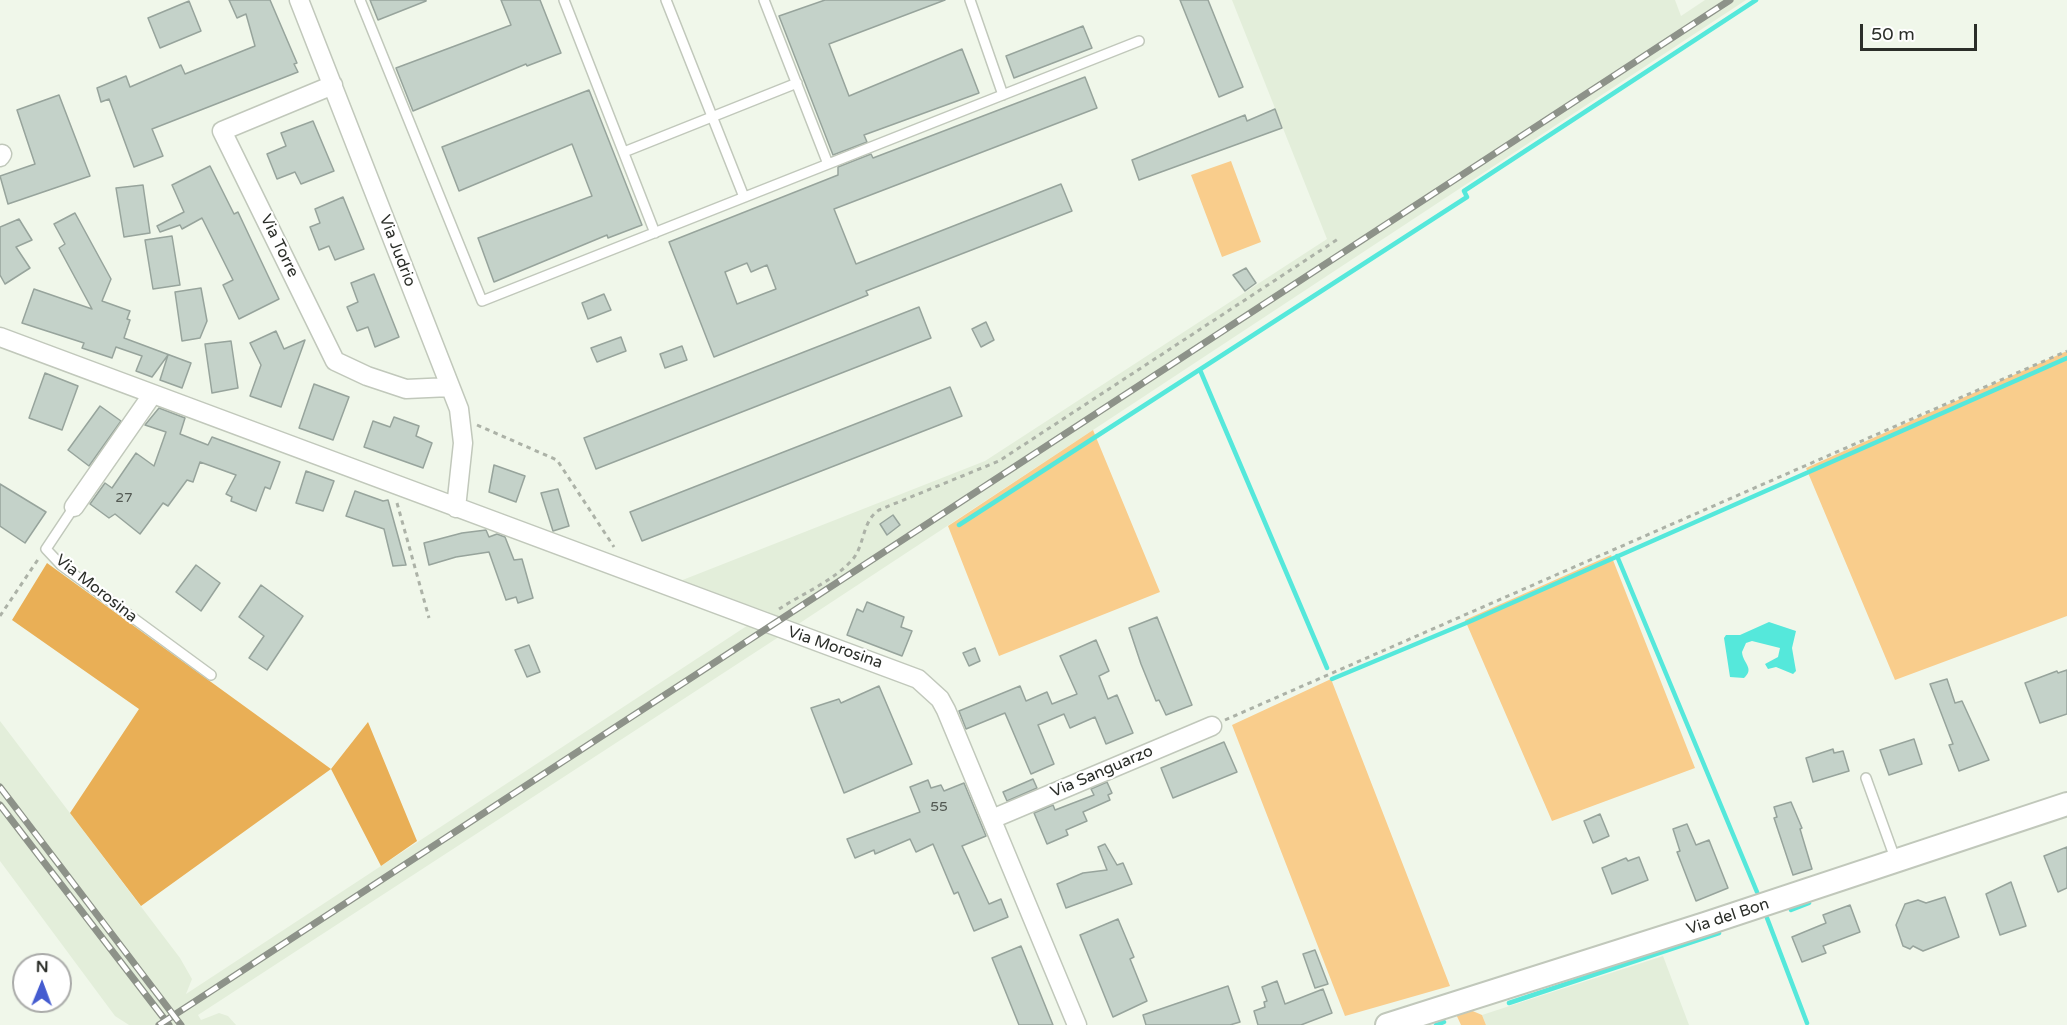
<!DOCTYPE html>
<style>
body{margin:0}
#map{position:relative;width:2067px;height:1025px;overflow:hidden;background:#f0f7ea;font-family:"Varela Round",sans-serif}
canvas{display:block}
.north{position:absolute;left:12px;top:953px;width:60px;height:60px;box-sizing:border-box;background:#fff;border:2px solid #aaaba9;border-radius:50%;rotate:1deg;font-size:16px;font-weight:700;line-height:24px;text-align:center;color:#2b2e29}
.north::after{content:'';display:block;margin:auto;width:21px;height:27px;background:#455cd0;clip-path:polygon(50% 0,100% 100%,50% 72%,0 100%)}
.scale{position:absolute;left:1860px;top:24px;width:117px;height:27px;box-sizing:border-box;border:3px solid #2b2e29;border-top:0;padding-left:8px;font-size:18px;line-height:21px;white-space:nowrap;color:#2b2e29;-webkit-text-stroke:4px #fff;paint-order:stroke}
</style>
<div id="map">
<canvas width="2067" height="1025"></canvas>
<div class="north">N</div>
<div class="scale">50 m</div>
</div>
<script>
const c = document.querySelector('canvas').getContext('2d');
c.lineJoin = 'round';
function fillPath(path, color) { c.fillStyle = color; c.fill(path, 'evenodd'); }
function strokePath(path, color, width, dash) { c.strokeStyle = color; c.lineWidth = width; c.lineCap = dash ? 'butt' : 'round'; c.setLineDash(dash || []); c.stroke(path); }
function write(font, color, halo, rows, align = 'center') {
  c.font = font + ' "Varela Round",sans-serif'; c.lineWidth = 4.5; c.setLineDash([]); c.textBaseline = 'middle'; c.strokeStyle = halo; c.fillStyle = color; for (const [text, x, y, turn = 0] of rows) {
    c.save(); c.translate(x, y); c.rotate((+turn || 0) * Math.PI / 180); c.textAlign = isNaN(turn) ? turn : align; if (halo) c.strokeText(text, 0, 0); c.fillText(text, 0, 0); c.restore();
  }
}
fillPath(new Path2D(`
 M1232,0H1675L1681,16L1705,0H1746L768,644L198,1015L201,1020L219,1013L228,1016L236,1025H129L115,1016L0,861V721L180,958L192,979L186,994L768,612L680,581L985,461L1327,239Z
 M1663,956L1689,1025H1486L1482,1015Z`), '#e3eeda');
fillPath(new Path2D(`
 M1231,161L1261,242L1222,257L1191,175Z
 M2067,351V616L1895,680L1806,468Z
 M1093,430L1160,592L999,656L948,526Z
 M1611,555L1695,768L1552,821L1465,620Z
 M1331,679L1450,986L1345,1016L1232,725Z
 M1468,1009L1482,1015L1486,1025H1461L1455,1012Z`), '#f9cd8c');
fillPath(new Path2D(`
 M47,563L331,769L368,722L417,841L381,866L331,769L141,906L70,813L139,709L12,620Z`), '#e9af56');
fillPath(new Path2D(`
 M1769,622L1796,631L1792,648L1796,671L1793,674L1776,667L1768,669L1765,664L1778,657L1780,648L1752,641L1746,643L1742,652C1743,664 1755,668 1744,678L1730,677L1724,638L1726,635H1740Z`), '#55e8db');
strokePath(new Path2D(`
 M1200,370L1327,668
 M959,525L1467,197L1464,191L1756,0
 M1617,556L1757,892
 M1332,679L1471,621L2067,358
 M1791,910L1809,903
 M1767,918L1807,1023
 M1509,1003L1719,933
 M1436,1025L1444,1022`), '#55e8db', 4.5);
const building = new Path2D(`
 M229,0H270L297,63L294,64L298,72L152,129L163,156L134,167L109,99L101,102L97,88L126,76L130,87L181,65L185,74L255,46L246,14L237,18Z
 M370,0H426V1L378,20Z
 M501,0H540L561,53L527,66L526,64L413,111L396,68L511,25Z
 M825,0H945L829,44L849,96L962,49L979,93L864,135L867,142L833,155L779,16Z
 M1180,0H1208L1243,87L1219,97Z
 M189,1L201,31L160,48L148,18Z
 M1083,26L1092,48L1014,78L1006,56Z
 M1085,77L1097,108L834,209L856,264L1061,184L1072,211L866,291L868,295L714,357L669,242L838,175V167L871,154L873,158ZM747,263L751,272L767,265L776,289L737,304L725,272Z
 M589,90L642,225L608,238L607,235L494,282L478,238L592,196L572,144L459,191L442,147Z
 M59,95L90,176L8,204L0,176L35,164L17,110Z
 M1275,109L1282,128L1139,180L1132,160L1245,115L1247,121Z
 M313,121L334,171L301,184L295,172L277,179L267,154L286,146L281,133Z
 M210,166L234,214L238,212L279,299L239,319L223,285L233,280L202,218L182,229L180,225L160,232L157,226L184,212L172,185Z
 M143,185L150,233L124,237L116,188Z
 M343,197L364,249L335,260L329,246L319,250L310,227L320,223L315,209Z
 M75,213L111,279L102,301L130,311L127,319L130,320L124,338L191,363L182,388L160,380L168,355L152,377L136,371L142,356L116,347L112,358L82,348L84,343L22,323L34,289L92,309L59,248L65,244L54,224Z
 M19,219L32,240L16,247L30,268L5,284L0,275V227Z
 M172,236L180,285L153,289L145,240Z
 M1246,268L1256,283L1245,291L1233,275Z
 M374,274L399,337L375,347L368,327L357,331L347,307L358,302L351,283Z
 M201,288L207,321L200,338L182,341L175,292Z
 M604,294L611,310L588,319L582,303Z
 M919,307L931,338L596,469L584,438Z
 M986,322L994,340L981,347L972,329Z
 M276,331L284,349L305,340L281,407L250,396L261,365L250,343Z
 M621,337L626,351L597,362L591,348Z
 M231,341L238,388L212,393L205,344Z
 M682,346L687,360L665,368L660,354Z
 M45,373L78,386L62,430L29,418Z
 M314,384L349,397L333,440L299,428Z
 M950,387L962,416L642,541L630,512Z
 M100,406L121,421L89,466L68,450Z
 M159,408L185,418L180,434L208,445L212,437L280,462L270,489L265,487L256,511L231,501L232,497L226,494L236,475L200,462L193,482L187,480L168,506L163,503L140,534L115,514L109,518L90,504L105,483L112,488L136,453L154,466L166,432L145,425Z
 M394,417L419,426L416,436L432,443L423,468L364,447L373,421L390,427Z
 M494,465L525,476L516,502L489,492Z
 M306,471L334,481L323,511L296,503Z
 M0,484L46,512L25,543L0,526Z
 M558,489L569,526L553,531L541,493Z
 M355,491L383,501L388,500L406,565L393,566L384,529L346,516Z
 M893,515L900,525L887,535L880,524Z
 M486,530L489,537L497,534L505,537L514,560L522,559L533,598L518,603L516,597L506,600L489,552L456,557L429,565L424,543L462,533Z
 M196,565L220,583L201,611L176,592Z
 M261,585L303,616L267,670L249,658L264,636L239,617Z
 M867,602L904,617L901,627L912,631L902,656L847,635L857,609L863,612Z
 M1157,617L1192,705L1166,715L1159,700L1156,701L1141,664L1129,628Z
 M1096,640L1109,671L1099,676L1108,699L1117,695L1133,733L1106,744L1095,717L1070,728L1064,714L1038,725L1054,764L1031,774L1005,713L966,729L959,711L1020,686L1026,701L1047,692L1052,704L1077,694L1060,656Z
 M529,645L540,672L527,677L515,650Z
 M975,648L980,661L969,666L963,653Z
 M2067,670V714L2040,723L2025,683L2057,671L2058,673Z
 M1947,679L1955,703L1962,701L1989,760L1959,771L1949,745L1953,744L1930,684Z
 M879,686L912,764L844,793L811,708L839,699L841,703Z
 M1914,739L1922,764L1889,775L1880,750Z
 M1224,742L1237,772L1173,798L1161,768Z
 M1833,749L1834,753L1843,751L1849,771L1813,782L1806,758Z
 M1033,779L1037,788L1007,801L1003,792Z
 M928,780L931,788L941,785L944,791L964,783L986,836L962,846L989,904L1001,899L1008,917L974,931L958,892L954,894L933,844L916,852L910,839L875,854L874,850L855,858L847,839L920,812L910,787Z
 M1107,782L1112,793L1108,795L1110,800L1083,812L1087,821L1066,830L1068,835L1047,844L1034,813L1053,805L1055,810L1094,795L1091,789Z
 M1791,802L1802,828L1800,829L1812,869L1793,875L1774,818L1777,817L1774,807Z
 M1600,814L1609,836L1593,843L1584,821Z
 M1687,824L1696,845L1709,840L1728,888L1696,901L1677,852L1680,851L1673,829Z
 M1105,844L1117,865L1123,863L1132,884L1066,908L1057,884L1083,873L1107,870L1098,847Z
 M2067,847V888L2058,892L2044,856Z
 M1639,857L1648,880L1612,894L1602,868L1626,858L1628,861Z
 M2011,882L2026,926L2000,935L1986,894Z
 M1945,897L1959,937L1923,951L1913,946L1910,949L1903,946L1896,925L1905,904L1918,900L1926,903Z
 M1850,905L1860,932L1823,946L1826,953L1802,962L1792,937L1826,923L1823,915Z
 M1118,919L1134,957L1130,959L1147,1001L1113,1017L1080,935Z
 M1021,946L1053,1025H1019L992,958Z
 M1315,950L1328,984L1315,988L1303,954Z
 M1277,981L1285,1004L1323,989L1332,1013L1301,1025H1258L1254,1011L1265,1007L1264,1002L1267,1001L1262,987Z
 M1228,986L1240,1022L1230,1025H1146L1143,1015Z`);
fillPath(building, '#c4d2c9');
strokePath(building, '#97a49c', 1.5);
const service = new Path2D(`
 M360,0L482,301L1139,41
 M564,0L655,233
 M666,0L744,197
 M764,0L828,164
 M970,0L1003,95
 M624,152L797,83
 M74,507L46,549L61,565L211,675
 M1866,778L1896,861`);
const minor = new Path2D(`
 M299,0L459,409L463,443L456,508
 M333,85L222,131L335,361L367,376L406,389L450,387
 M0,157L2,154
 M0,337L918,679L940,699L946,710L1077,1025
 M74,507L152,395
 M992,819L1212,726`);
const tertiary = new Path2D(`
 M1387,1025L1705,924L2067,804`);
strokePath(service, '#c1c8bb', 12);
strokePath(minor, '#c1c8bb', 21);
strokePath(tertiary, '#c1c8bb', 26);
strokePath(new Path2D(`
 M477,425L557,460L614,547
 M397,503L429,618
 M779,609C802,594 835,580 853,559C865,544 862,521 879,510L999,461L1338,239
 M0,616L39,558
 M1225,720L2067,351`), '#acb2a7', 3, [4.5, 4.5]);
strokePath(service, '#fff', 9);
strokePath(minor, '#fff', 18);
strokePath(tertiary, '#fff', 22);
const rail = new Path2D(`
 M0,787L181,1025
 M0,805L169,1025
 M159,1025L1730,0`);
strokePath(rail, '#8d9289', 7);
strokePath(rail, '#fff', 4.5, [14]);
write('14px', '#515751', null, [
 ["27",124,498],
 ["55",939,807]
]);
write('16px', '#2b2e29', '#fff', [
 ["Via Torre",279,246,64],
 ["Via Judrio",397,251,69],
 ["Via Morosina",96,589,38],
 ["Via Morosina",835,648,19],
 ["Via Sanguarzo",1102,772,-23],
 ["Via del Bon",1728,917,-18]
]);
</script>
